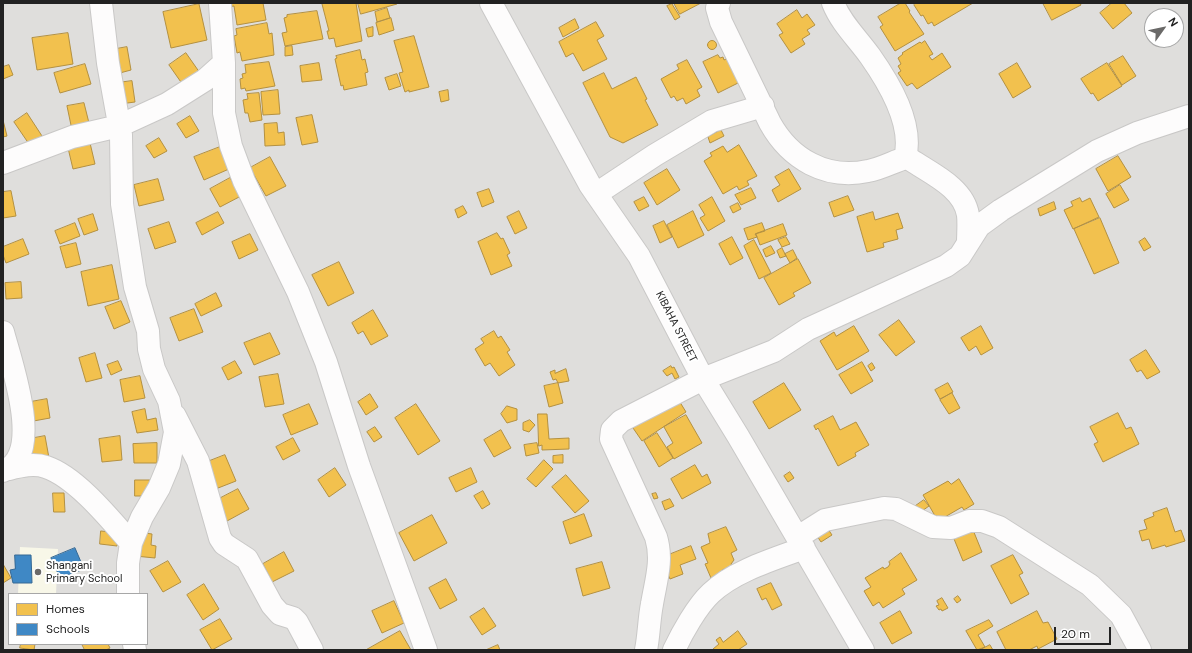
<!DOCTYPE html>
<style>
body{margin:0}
#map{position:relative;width:1192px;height:653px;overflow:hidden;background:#f0eeeb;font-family:"DM Sans",sans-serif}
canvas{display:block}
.frame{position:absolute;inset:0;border:4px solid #222;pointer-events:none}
.legend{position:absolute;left:8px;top:593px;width:140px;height:52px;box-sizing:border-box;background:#fff;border:1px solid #a7a7a7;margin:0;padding:5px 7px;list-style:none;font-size:12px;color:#222}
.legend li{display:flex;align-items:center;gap:8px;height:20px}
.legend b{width:20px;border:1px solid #a7a7a7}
.north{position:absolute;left:1144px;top:8px;width:40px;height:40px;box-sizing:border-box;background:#fff;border:1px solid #a7a7a7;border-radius:50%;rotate:57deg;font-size:11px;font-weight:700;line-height:16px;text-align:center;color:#222}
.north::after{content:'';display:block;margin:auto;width:14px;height:18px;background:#6a6968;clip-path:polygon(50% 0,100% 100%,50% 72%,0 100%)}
.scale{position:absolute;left:1054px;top:627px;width:57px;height:18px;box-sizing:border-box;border:2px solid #222;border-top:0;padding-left:5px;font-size:12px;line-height:14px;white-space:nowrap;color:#222;-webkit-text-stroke:3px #fff;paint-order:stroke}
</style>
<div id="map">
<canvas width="1192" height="653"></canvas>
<div class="frame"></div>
<ul class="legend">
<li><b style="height:11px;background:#f2c14e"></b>Homes</li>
<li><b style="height:11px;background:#3f88c5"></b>Schools</li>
</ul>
<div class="north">N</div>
<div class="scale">20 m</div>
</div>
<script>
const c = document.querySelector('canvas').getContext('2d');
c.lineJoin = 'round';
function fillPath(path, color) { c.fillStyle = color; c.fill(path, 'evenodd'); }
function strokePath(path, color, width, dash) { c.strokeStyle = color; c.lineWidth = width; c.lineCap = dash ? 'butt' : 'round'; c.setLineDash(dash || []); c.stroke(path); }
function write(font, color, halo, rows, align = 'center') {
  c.font = font + ' "DM Sans",sans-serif'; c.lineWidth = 4; c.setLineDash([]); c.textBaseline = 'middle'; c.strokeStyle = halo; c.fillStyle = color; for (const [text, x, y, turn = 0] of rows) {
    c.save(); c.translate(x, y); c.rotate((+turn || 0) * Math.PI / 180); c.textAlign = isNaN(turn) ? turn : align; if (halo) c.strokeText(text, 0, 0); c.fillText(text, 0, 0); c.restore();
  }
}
fillPath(new Path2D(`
 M3,3H1189V650H3ZM1152,16H1176V40H1152ZM9,594H147V644H9Z`), '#dfdedc');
fillPath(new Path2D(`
 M20,547L58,549L56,594H18Z`), '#f8f7e8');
const homes = new Path2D(`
 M227,3H263L266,20L237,25L234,6L227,7Z
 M328,3H356L362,41L336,47L334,38L329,39L327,31H329L322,4Z
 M358,3H397V4L361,14Z
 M674,3H701L680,14Z
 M901,3H905L910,11L909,12L924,34L895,51L880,27L883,25L878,17Z
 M916,3H973L934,26L932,22L928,24L923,15L921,16L914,5Z
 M1043,3H1080L1081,5L1052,20Z
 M1112,3H1124L1132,13L1113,29L1100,13Z
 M199,4L207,40L171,48L163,12Z
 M672,4L680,17L675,20L667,6Z
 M387,8L390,18L377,22L375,12Z
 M797,10L802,18L807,14L815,25L807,30L810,34L802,39L805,44L791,53L779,35L783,33L777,24Z
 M317,11L323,39L285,46L282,33L287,32L284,18L287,17V15Z
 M391,18L394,30L379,35L376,23Z
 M575,19L579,28L563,37L559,28Z
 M596,22L604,36L597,40L607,59L583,71L573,53L566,57L559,42Z
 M267,23L269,34L272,33L274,55L242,61L240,52L237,53L234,36L237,35L236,29Z
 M373,27V36L368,37L366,29Z
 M68,33L73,64L37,70L32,38Z
 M414,36L429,87L409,92V90L405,92L399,73L403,72L394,41Z
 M707.5 45a4.5 4.5 0 1 1 9 0a4.5 4.5 0 1 1-9 0Z
 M925,41L933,54L929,56L932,60L942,53L951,67L917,89L912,83L907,86L898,73L901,71L898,66L901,64L898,58L903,54L902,53L920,42L921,43Z
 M292,46L293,55L285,56V47Z
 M127,47L131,70L116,74L111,50Z
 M360,50L362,60L365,59L368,72L365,73L367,85L344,90L343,85L341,86L335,59L337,58L336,56Z
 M186,53L200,73L183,85L169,65Z
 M718,55L720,58L723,57L724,60L732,56L744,80L718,93L703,62Z
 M1123,56L1136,76L1122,85L1109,64Z
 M687,60L702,87L697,90L700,96L686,104L683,98L677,101L674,96L671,98L661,79L679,69L677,65Z
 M269,62L275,86L246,91L245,88L241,89L240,79L243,78L242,74L246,73L245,65Z
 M319,63L322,80L302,82L300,66Z
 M1017,63L1031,87L1013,98L999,74Z
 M1107,63L1122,86L1098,101L1093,93L1091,94L1081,79Z
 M85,64L91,84L60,93L54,73Z
 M9,65L13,75L3,79V67Z
 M604,73L612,89L636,77L647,99L645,100L658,125L623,143L610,137L583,83Z
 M397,74L401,86L389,90L385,78Z
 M132,81L135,102L120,104L117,83Z
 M278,90L280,114L263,115L261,92Z
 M448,90L449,100L441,102L439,92Z
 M259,93L262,120L250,122L248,113H245L243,100L248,99L247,94Z
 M84,103L90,127L72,130L67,106Z
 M27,113L42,136L29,144L14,122Z
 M312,115L318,142L302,145L296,118Z
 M190,116L199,131L186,138L177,124Z
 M3,120L7,136L3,137Z
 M277,123L278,133L284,132L285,145L265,146L264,124Z
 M721,130L724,136L710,143L708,137Z
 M159,138L167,151L154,158L146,146Z
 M90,143L95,164L73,169L68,148Z
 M739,145L757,176L747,181L749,185L739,190L737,186L723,194L704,161L712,156L710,153L723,146L727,152Z
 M220,147L229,169L204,180L194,157Z
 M1118,156L1131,177L1108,191L1096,169Z
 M270,157L286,186L266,196L250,168Z
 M667,169L680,190L657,205L644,183Z
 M789,169L801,189L778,202L772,190L780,185L775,177Z
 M230,178L241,196L220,207L210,189Z
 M158,179L164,200L139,206L134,185Z
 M1120,185L1129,200L1114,208L1106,194Z
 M751,188L756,198L741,205L735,195Z
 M489,189L494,202L482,207L477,193Z
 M11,191L16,216L3,218V192Z
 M848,196L854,210L834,217L829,203Z
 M644,197L649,206L639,211L634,202Z
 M712,197L725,221L708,231L700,218L705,215L699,205Z
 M1080,198L1082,202L1090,198L1099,217L1073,229L1064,210L1073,206L1071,202Z
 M1054,202L1056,209L1040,216L1038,209Z
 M738,203L741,209L733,213L730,207Z
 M463,206L467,213L458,218L455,210Z
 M519,211L527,228L515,234L507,217Z
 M693,211L704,235L678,248L667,225Z
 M218,212L224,223L202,235L196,223Z
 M873,212L875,220L898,213L903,228L896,230L898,239L883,243L884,247L867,252L857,217Z
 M93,214L98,230L84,235L78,219Z
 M1100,218L1119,263L1094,274L1074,229Z
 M664,221L672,237L660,243L653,226Z
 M169,222L176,242L155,249L148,229Z
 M75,223L80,236L60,244L55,231Z
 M762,223L765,231L755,234L757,237L748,240L744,229Z
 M783,224L787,235L760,245L756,234Z
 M497,233L501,239L503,238L510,253L507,255L512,266L491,275L478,242Z
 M250,234L258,250L239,259L232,242Z
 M732,237L743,258L730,265L719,244Z
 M786,237L790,244L782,247L778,240Z
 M1145,238L1151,247L1144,251L1139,242Z
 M23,239L29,254L6,263L3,255V247Z
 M754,240L771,273L759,279L744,246Z
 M76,243L81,264L66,268L60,247Z
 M771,246L775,253L766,257L763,250Z
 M782,248L786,256L780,258L777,251Z
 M793,250L797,258L790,263L785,254Z
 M798,259L811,283L793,293L795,296L779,305L764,278Z
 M339,262L354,293L328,306L312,275Z
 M112,265L119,299L88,306L81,272Z
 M21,282L22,298L6,299L5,283Z
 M216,293L222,306L201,316L195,304Z
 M121,301L130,322L114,329L105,307Z
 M194,309L203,332L179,341L170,318Z
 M373,310L388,336L371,345L363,331L358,334L352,323Z
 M899,320L915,342L896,356L879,335Z
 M854,326L869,351L837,370L820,341L834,332L836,336Z
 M981,326L993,348L981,355L976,346L969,351L961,338Z
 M494,331L498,338L501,336L510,350L507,352L515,365L499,376L490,363L485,366L475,349L484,343L481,339Z
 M270,333L280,354L254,365L244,343Z
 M1146,350L1160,372L1147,379L1141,370L1137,372L1130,360Z
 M95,353L102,378L86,382L79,358Z
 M118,361L122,370L111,375L107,365Z
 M235,361L242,373L228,380L222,368Z
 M862,362L873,381L851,394L839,375Z
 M872,363L875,368L871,371L868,366Z
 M671,366L672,368L674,367L679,377L675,379L672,373L667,376L663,371Z
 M566,369L569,381L558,383L556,379L553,380L550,372L555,370V373Z
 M278,374L284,404L265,407L259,377Z
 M140,376L145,398L124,402L120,380Z
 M558,383L563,403L549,407L544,386Z
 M784,383L801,410L769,429L753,402Z
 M948,383L953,392L940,399L935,390Z
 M952,393L960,408L949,414L940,400Z
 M370,394L378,407L366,415L358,402Z
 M47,399L50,418L28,422L25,403Z
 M678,399L686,412L642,441L633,428Z
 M309,404L318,424L291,435L283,415Z
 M416,404L440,441L418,455L395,418Z
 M507,406L517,409V420L507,423L501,414Z
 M145,409L147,420L156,418L158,430L137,433L132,412Z
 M1118,413L1126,429L1131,427L1139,444L1103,462L1094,444L1098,442L1090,427Z
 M538,414H547L549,439L569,438V449L542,450V445L539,446Z
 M686,415L702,443L674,459L667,447L673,443L664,427Z
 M833,416L840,430L856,422L869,445L855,453L856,456L838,466L818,428L816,430L814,426Z
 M530,420L535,425L529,432L523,430V423Z
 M375,427L382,437L374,442L367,432Z
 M501,430L511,448L494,457L484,440Z
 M657,433L673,458L659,467L644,441Z
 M45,436L49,458L33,460L29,439Z
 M120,436L122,460L102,462L99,439Z
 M293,438L300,451L283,460L276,447Z
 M157,443V463H134L133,444Z
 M537,443L539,453L526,456L524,445Z
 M225,455L236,481L213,490L202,464Z
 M563,455V463H553V456Z
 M544,460L553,469L536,487L527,479Z
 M695,465L702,477L707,474L711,483L682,499L671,479Z
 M335,468L346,485L329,497L318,480Z
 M471,468L477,482L456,492L449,478Z
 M790,472L794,478L788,482L784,476Z
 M566,475L589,501L575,513L552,487Z
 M959,479L974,504L964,510L962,507L938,521L923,495L948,481L951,484Z
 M135,480H153V496H135Z
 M238,489L249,509L227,521L215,501Z
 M483,491L490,504L482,509L474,496Z
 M53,493H64L65,512H54Z
 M656,493L658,498L654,499L652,494Z
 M670,499L674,506L665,510L662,502Z
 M924,500L929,506L915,516L910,510Z
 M1167,508L1175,532L1181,530L1185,541L1166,547L1165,545L1152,549L1149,539L1142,541L1139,531L1147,529L1144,520L1154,516L1153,513Z
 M584,514L592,536L570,544L563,522Z
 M432,515L447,543L414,561L399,533Z
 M824,523L832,535L821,542L813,530Z
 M971,525L982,552L963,561L952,534Z
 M726,527L737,550L731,553L734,560L731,564L732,566L722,570L723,573L711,578L705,564L708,563L701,547L710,543L708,534Z
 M101,531L119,533L117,546L100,544Z
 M138,532L152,534L151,545L156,546L155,558L135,556Z
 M691,546L696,559L680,565L683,574L670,579L661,558Z
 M284,552L294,571L272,582L263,564Z
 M901,553L917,580L902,589L905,594L883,608L879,602L873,606L864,591L871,587L865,578L883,567L884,569L888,567L890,564L889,562Z
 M1013,555L1023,573L1019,575L1029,594L1011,604L991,566Z
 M168,561L181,582L163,592L150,571Z
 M602,562L610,588L583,596L576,569Z
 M3,564L11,578L3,583Z
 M446,579L457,600L440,609L429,588Z
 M771,583L782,605L772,610L766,598L762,600L757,589Z
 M204,584L219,609L203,620L187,595Z
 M958,596L961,600L957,603L954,599Z
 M942,598L948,608L942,611L941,609L939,610L936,606L939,605L937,601Z
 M394,601L404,623L382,633L372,611Z
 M484,608L496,626L482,635L470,617Z
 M900,611L912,633L892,644L880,623Z
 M1037,611L1043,623L1048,622L1057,639L1038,649L1037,646L1029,650H1006L997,632Z
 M220,619L232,639L212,650L200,630Z
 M989,620L993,626L978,635L985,647L977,650L966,631Z
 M400,631L411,650H366Z
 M738,631L747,644L738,650H714L713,649L719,644L716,640L720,637L723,642Z
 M21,644H35L34,650L20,648Z
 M82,644H108L110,648L106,650H85Z
 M498,645L500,650H486Z
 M990,645L993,650H980Z`);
fillPath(homes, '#f2c14e');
strokePath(homes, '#b49141', 1);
const schools = new Path2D(`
 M75,548L84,569L60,578L51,558Z
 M15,555H31L32,583H13L10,570L15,569Z`);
fillPath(schools, '#3f88c5');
strokePath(schools, '#366994', 1);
const minor = new Path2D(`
 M101,3L108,63L121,135L122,204L135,287L148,331L149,349L154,369L169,401L175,432L169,464L159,488L142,517L131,543L128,563V594
 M220,3L224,63V113L231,146L244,181L298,292L326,362L359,466L426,650
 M491,3L590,185L639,256L703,379L738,436L863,650
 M719,3L717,8L721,22L770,123C790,159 826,180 868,171C880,169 893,162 905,158L911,160C932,174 964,188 968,215C969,224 968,234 968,243
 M833,3C841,23 857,38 870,56C889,83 914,124 905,158
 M3,163L72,137L119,126L167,104L205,80L224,63
 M596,194L655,155L712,121L763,106
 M3,332C11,363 45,456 3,471
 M175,416L198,461L220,538L224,544L247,559L272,605L280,614L293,618L297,622L312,650
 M9,469C21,466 34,463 46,467C76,477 110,519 131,543
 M798,537L825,520L884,508L896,509L933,527L951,528L969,521H982L999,527L1090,585L1121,615L1140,650
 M134,644L135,650
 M646,650C649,635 649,619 652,604C656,580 663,560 656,537L611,439L612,430L621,421L703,379L774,351L808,329L946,266L960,256L979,226L1001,210L1097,151L1137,133L1189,116
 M674,650C682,633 697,606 711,593C734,571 774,559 804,548`);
strokePath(minor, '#c9c8c7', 24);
strokePath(minor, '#fdfcfc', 22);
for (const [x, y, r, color] of [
 [38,572,4,"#6a6968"]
]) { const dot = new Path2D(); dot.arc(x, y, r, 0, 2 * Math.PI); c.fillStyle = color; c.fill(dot); strokePath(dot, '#fff', 1.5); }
write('11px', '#222', '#fff', [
 ["KIBAHA STREET",676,327,63]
]);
write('11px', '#222', '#fff', [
 ["Shangani",46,566],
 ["Primary School",46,579]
], 'left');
</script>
